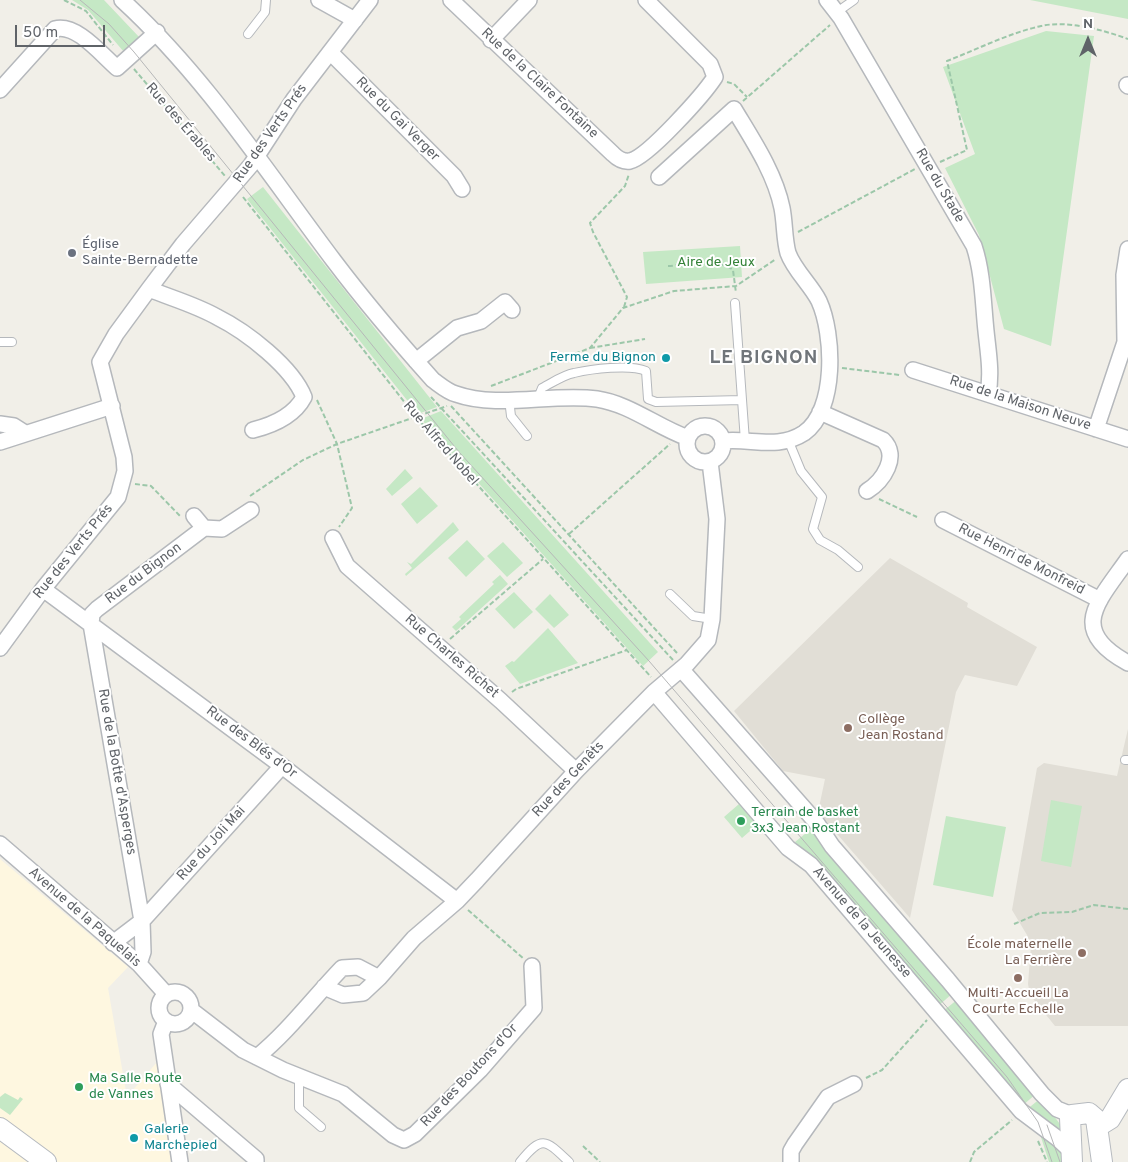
<!DOCTYPE html>
<meta charset="utf-8">
<style>
body{margin:0}
#map{position:relative;width:1128px;height:1162px;overflow:hidden;background:#f1efe8;font-family:Overpass,sans-serif}
canvas{display:block}
.north{position:absolute;left:1063px;top:15px;width:50px;height:50px;-webkit-text-stroke:4px #fff;paint-order:stroke;rotate:0deg;font-size:14px;font-weight:700;line-height:20px;text-align:center;color:#5f6368}
.north::after{content:'';display:block;margin:auto;width:18px;height:22px;background:#5f6368;clip-path:polygon(50% 0,100% 100%,50% 72%,0 100%)}
.scale{position:absolute;left:15px;top:25px;width:90px;height:22px;box-sizing:border-box;border:2px solid #5f6368;border-top:0;padding-left:6px;font-size:15px;line-height:18px;white-space:nowrap;color:#5f6368;-webkit-text-stroke:4px #fff;paint-order:stroke}
</style>
<div id="map">
<canvas width="1128" height="1162"></canvas>
<div class="north">N</div>
<div class="scale">50 m</div>
</div>
<script>
const c = document.querySelector('canvas').getContext('2d');
c.lineJoin = 'round';
function fillPath(path, color) { c.fillStyle = color; c.fill(path, 'evenodd'); }
function strokePath(path, color, width, dash) { c.strokeStyle = color; c.lineWidth = width; c.lineCap = dash ? 'butt' : 'round'; c.setLineDash(dash || []); c.stroke(path); }
function write(font, color, halo, rows, align = 'center') {
  c.font = font + ' Overpass,sans-serif'; c.lineWidth = 4; c.setLineDash([]); c.textBaseline = 'middle'; c.strokeStyle = halo; c.fillStyle = color; for (const [text, x, y, turn = 0] of rows) {
    c.save(); c.translate(x, y); c.rotate((+turn || 0) * Math.PI / 180); c.textAlign = isNaN(turn) ? turn : align; if (halo) c.strokeText(text, 0, 0); c.fillText(text, 0, 0); c.restore();
  }
}
fillPath(new Path2D(`
 M0,859L128,967L108,988L127,1097L157,1062L171,1162H0Z`), '#fef7e0');
fillPath(new Path2D(`
 M890,558L968,603L967,607L1037,647L1017,686L965,675L956,692L910,918L818,812L825,779L783,771L734,711Z
 M1128,729V1026H1055L1030,995L1028,984L1031,946L1027,935L1012,910L1037,768L1044,763L1117,776Z`), '#e1ded6');
fillPath(new Path2D(`
 M72,0H104L140,38L124,52L88,10Z
 M1030,0H1128V19Z
 M1046,31L1094,36L1051,346L1004,329L979,235L945,168L975,154L943,67Z
 M263,187L437,407L418,414L247,199Z
 M740,246L742,277L646,284L643,252Z
 M441,411L658,652L643,666L421,419Z
 M405,469L413,478L392,496L386,489Z
 M420,487L438,506L417,524L401,504Z
 M453,522L459,530L406,576L405,574L412,568L407,562L411,564Z
 M467,540L485,559L466,577L448,558Z
 M503,542L523,563L507,577L487,556Z
 M500,575L508,584L456,631L452,627L461,619L459,617L494,584L492,582Z
 M514,592L533,612L514,629L495,609Z
 M550,594L569,615L554,628L535,609Z
 M548,628L578,663L520,684L505,666L512,661L514,662Z
 M1051,800L1082,806L1071,867L1041,861Z
 M739,804L757,825L742,838L724,817Z
 M946,816L1006,827L993,897L933,885Z
 M811,829L953,993L937,1007L795,842Z
 M958,999L1037,1093L1022,1106L942,1012Z
 M5,1093L18,1100L20,1097L23,1099L10,1115L0,1108V1097Z
 M1041,1098L1062,1127L1063,1136L1026,1110Z
 M1039,1131L1060,1146L1066,1162H1049Z`), '#c5e8c5');
const lane = new Path2D(`
 M837,12L854,0
 M248,34L265,12L266,0
 M735,303L745,441
 M0,342H12
 M538,398L542,388C552,383 563,375 574,373C591,369 630,364 646,371L648,399L656,402L742,400
 M509,399L511,416L527,436
 M789,442L801,471L822,497L813,529L820,540L838,550L858,567
 M670,594L693,616L712,619
 M1125,760H1128
 M299,1077V1108L321,1127
 M520,1162C542,1135 545,1139 569,1162`);
const street = new Path2D(`
 M122,0C205,76 267,172 334,261C365,302 399,342 433,380C440,385 448,392 456,394C498,409 552,393 597,399C630,404 657,427 688,438
 M319,0L355,20
 M451,0L613,154C618,159 623,162 630,161C648,157 704,94 715,77L710,64L646,0
 M827,0L841,18L974,246C983,273 983,303 986,331C988,351 992,373 988,393
 M491,40L529,0
 M330,52L454,176L462,189
 M1127,85L1128,86
 M0,90L55,29C76,23 101,54 117,68L157,32
 M659,177L734,109C752,139 775,173 782,208C785,223 784,239 788,253C794,270 811,285 819,301C834,334 837,410 804,433C778,450 751,438 723,441
 M149,289C171,298 196,305 217,317C247,332 292,367 304,397C294,416 273,425 253,430
 M416,361L457,328L481,321L505,302L512,310
 M913,370L1128,439
 M820,412L883,440C900,456 883,481 867,491
 M0,424L14,426L25,433
 M687 444a18 18 0 1 1 36 0a18 18 0 1 1-36 0Z
 M1096,429L1125,342L1124,275L1128,249
 M0,442L112,406
 M943,520L1100,600
 M204,528L222,529L251,510
 M333,538L347,566L501,701L576,771
 M1128,559C1098,602 1067,630 1128,663
 M43,589L282,766L457,901
 M0,648L43,589L118,497L125,471L124,457L100,362L116,334L149,289L183,244L251,165L294,99L370,0
 M681,669L816,822L832,846L948,980L1042,1094L1057,1109L1072,1115
 M654,692L788,848L811,865L1021,1111L1057,1138L1071,1151
 M0,844L139,964L166,994
 M113,943L142,921L282,766
 M139,964L143,952L142,921L91,624L92,614L97,609L204,528L194,516
 M379,978L414,938L457,901L477,880L576,771L654,692L687,664L708,640L712,619L717,519L710,462
 M159 1008a16 16 0 1 1 32 0a16 16 0 1 1-32 0Z
 M191,1010L243,1050L283,1070L343,1094L393,1135L404,1140L415,1134L480,1070L534,1008L532,966
 M166,1021L161,1034L180,1162
 M257,1057C288,1032 314,997 342,968L358,967L379,978L363,993L343,995L324,987
 M168,1084L256,1159V1162
 M791,1162V1151L795,1144L828,1097L854,1084`);
const secondary = new Path2D(`
 M1097,1127L1110,1119L1128,1089
 M0,1128L46,1162
 M1072,1162L1070,1118L1072,1115L1089,1113L1096,1119L1102,1162`);
strokePath(lane, '#b5b8bc', 10);
strokePath(street, '#b5b8bc', 18);
strokePath(secondary, '#b6babf', 22);
strokePath(new Path2D(`
 M64,0L86,11L113,45
 M134,69L225,176
 M727,82L734,84L747,97
 M743,101L830,25
 M940,162L967,150L947,61C978,49 1009,33 1041,26C1068,20 1103,30 1128,39
 M243,197L417,418L651,677
 M798,232L915,169
 M668,266C687,265 718,257 733,270L736,293
 M624,307L627,297L593,232L590,223L625,186L629,174
 M590,348L645,339
 M842,368L900,375
 M491,386L590,348L623,308L674,291L736,286L776,259
 M431,397L673,660
 M317,400L337,444L352,508L339,527
 M451,406L677,653
 M135,484L151,486L181,517
 M250,496L303,460L337,444L447,406
 M879,499L917,517
 M569,534L670,444
 M450,639L543,559
 M512,692L516,689L627,650
 M468,910L523,958
 M1014,924L1040,913L1072,912L1094,905L1128,909
 M866,1078L882,1070L927,1020
 M1038,1141L1047,1162
 M583,1146L600,1162
 M970,1162L974,1152L1012,1120`), '#9cc7a9', 2, [5, 2.5]);
strokePath(lane, '#fff', 8);
strokePath(street, '#fff', 15);
strokePath(secondary, '#fff', 20);
strokePath(new Path2D(`
 M80,0L109,24L134,52L459,452L649,661L1007,1077L1038,1122L1052,1162
 M1047,1125L1060,1162`), '#b6b7b8', 1);
for (const [x, y, r, color] of [
 [72,253,5,"#6b7280"],
 [666,358,5,"#0f9aa8"],
 [848,728,5,"#8d6e63"],
 [741,821,5,"#2e9e5b"],
 [1082,953,5,"#8d6e63"],
 [1018,978,5,"#8d6e63"],
 [79,1087,5,"#2e9e5b"],
 [134,1138,5,"#0f9aa8"]
]) { const dot = new Path2D(); dot.arc(x, y, r, 0, 2 * Math.PI); c.fillStyle = color; c.fill(dot); strokePath(dot, '#fff', 2); }
write('14px', '#5f6368', '#fff', [
 ["Rue de la Claire Fontaine",539,84,43],
 ["Rue du Gai Verger",397,120,45],
 ["Rue des Érables",180,123,49],
 ["Rue des Verts Prés",271,134,-55],
 ["Rue du Stade",939,186,60],
 ["Rue de la Maison Neuve",1020,404,18],
 ["Rue Alfred Nobel",440,444,49],
 ["Rue des Verts Prés",74,552,-51],
 ["Rue Henri de Monfreid",1021,560,27],
 ["Rue du Bignon",144,574,-37],
 ["Rue Charles Richet",451,657,41],
 ["Rue des Blés d'Or",251,743,37],
 ["Rue de la Botte d'Asperges",116,772,80],
 ["Rue des Genêts",569,780,-47],
 ["Rue du Joli Mai",212,844,-48],
 ["Avenue de la Paquelais",84,918,41],
 ["Avenue de la Jeunesse",861,923,49],
 ["Rue des Boutons d'Or",470,1076,-47]
]);
write('14px', '#5b616d', '#fff', [
 ["Église",82,245],
 ["Sainte-Bernadette",82,261]
], 'left');
write('14px', '#348238', '#fff', [
 ["Aire de Jeux",716,263]
]);
write('14px', '#0d838f', '#fff', [
 ["Ferme du Bignon",656,358],
 ["Galerie",144,1130,"left"],
 ["Marchepied",144,1146,"left"]
], 'right');
write('14px', '#785e54', '#fff', [
 ["Collège",858,720],
 ["Jean Rostand",858,736],
 ["École maternelle",1072,945,"right"],
 ["La Ferrière",1072,961,"right"],
 ["Multi-Accueil La",1018,994,"center"],
 ["Courte Echelle",1018,1010,"center"]
], 'left');
write('14px', '#27864d', '#fff', [
 ["Terrain de basket",751,813],
 ["3x3 Jean Rostant",751,829],
 ["Ma Salle Route",89,1079],
 ["de Vannes",89,1095]
], 'left');
c.letterSpacing = '1px';
write('bold 19px', '#70757a', '#fff', [
 ["LE BIGNON",764,359]
]);
c.letterSpacing = '0px';
</script>
